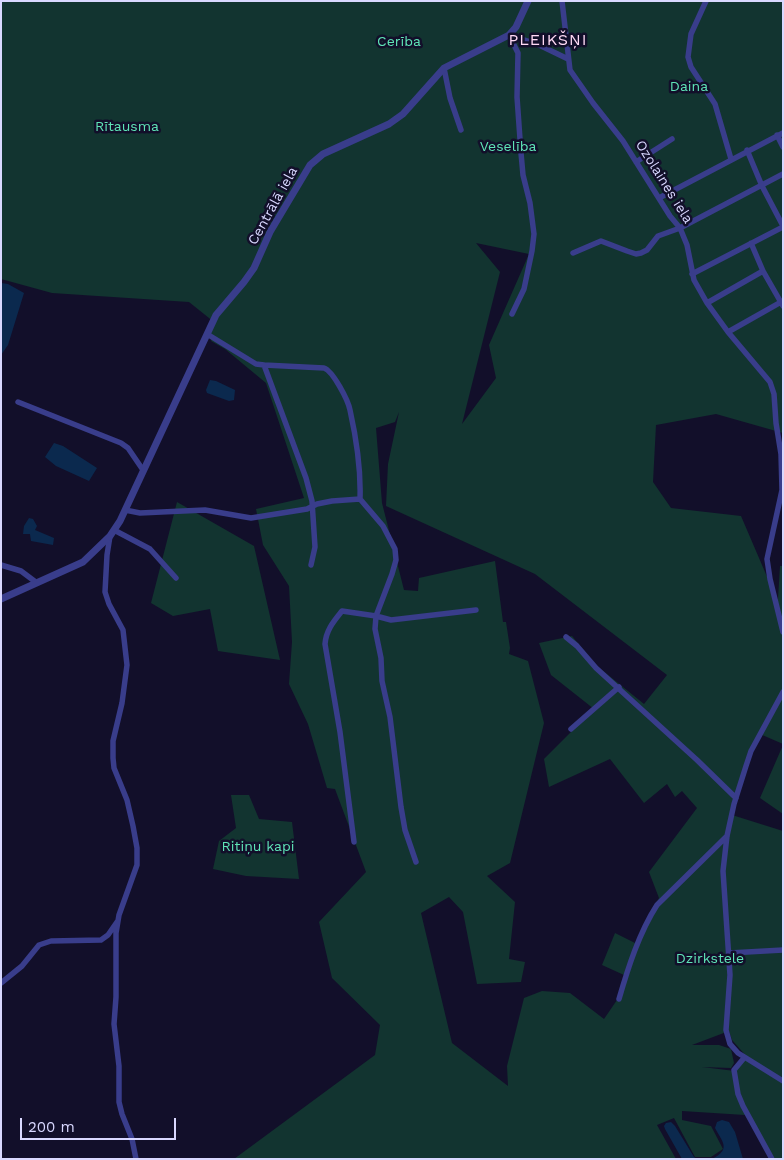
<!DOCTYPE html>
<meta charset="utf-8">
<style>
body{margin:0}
#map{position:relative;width:784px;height:1160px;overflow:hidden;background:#120f2a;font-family:"Work Sans",sans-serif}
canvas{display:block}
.frame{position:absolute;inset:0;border:2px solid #d9d8ff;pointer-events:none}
.scale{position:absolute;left:20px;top:1118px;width:156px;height:22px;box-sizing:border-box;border:2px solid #d9d8ff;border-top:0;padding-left:6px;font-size:15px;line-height:18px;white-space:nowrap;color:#d9d8ff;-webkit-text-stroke:4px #120f2a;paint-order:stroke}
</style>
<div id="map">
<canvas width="784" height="1160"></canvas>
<div class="frame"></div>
<div class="scale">200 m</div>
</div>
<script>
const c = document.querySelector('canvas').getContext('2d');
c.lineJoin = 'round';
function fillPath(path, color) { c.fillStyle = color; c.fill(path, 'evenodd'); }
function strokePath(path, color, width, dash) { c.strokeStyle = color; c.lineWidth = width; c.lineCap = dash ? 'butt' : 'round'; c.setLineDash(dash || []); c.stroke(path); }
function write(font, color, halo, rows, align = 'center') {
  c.font = font + ' "Work Sans",sans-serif'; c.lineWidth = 5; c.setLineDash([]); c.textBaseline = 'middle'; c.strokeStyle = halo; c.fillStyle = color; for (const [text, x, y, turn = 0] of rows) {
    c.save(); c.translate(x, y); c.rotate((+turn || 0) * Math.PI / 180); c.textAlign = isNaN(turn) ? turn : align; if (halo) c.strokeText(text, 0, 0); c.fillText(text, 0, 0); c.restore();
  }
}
fillPath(new Path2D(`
 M1,1H783V433L716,414L656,425L653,482L671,508L741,516L777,600L778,599L780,566H783V744L760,734L751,749L749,748L752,751L732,815L783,831V1159H775L745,1115L682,1111V1120L711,1126L723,1149L711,1157H695L674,1118L657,1125L676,1159H234L375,1055L380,1025L332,978L319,922L366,872L335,789L327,788L308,724L289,684L292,642L289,586L263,545L256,509L304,498L266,383L225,349L211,341L212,338L207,334L214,322L189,302L52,293L1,279ZM476,243L529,254L489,345L496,378L462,424L500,272ZM399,412L388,464L386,506L535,574L667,675L644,704L597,666L572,636L539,643L551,675L594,709L544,759L549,787L610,759L644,803L667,784L675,797L682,791L697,808L649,872L659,898L635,943L615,933L602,965L624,975L617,1000L604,1019L570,993L542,991L524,998L507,1066L508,1086L452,1043L421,913L449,897L463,912L477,984L521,982L525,962L509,959L515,902L487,876L510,863L544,723L528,661L509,654L510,648L506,622H503L495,561L419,578L418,591L404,590L382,503L376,428L395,422ZM729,1031L732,1040L747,1057L735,1071L702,1067L731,1068L734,1063L731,1049L719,1045H692Z
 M177,502L254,546L280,660L218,651L210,609L173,616L151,603Z
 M783,745V814L760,798Z
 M231,795H249L259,819L292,822L299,879L246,876L213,869L219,841L236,828Z`), '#123430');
fillPath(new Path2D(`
 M1,283L8,284L24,293L8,345L1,355Z
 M210,380L216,381L235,390L234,400L229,401L207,393L206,390Z
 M54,443L63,446L97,468L89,481L56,466L45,457Z
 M29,518L33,519L37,526L35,530L54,538L53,545L31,541L30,534H23L24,526Z
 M722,1120L729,1122L735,1132L743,1159H712C731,1149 723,1143 715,1128L717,1122Z
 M671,1122L675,1126L694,1157L697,1159H682L665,1129L664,1126L666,1123Z`), '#0b294e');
strokePath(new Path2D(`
 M562,1L570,70L593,103L623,141L670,216L680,228L687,245L694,280L707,303L728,332L770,382L774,394L776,423L781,454L782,490L767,559L770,579L783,632
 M706,1L691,34L688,57L691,67L715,104L731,159
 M444,68L450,98L461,130
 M777,135L783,147
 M747,150L762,186L783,226
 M636,162L672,139
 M659,198L783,133
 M751,243L763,271L783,306
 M573,253L601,241L627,251L636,254L641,253L647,250L658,236L680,228L783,174
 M692,274L783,227
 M707,303L763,271
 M512,314L524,289L532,251L534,234L530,203L523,175L521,153L517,97L518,53L509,35L537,44L568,59
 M728,332L783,301
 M207,334L256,364L264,365L306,478L312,501L315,547L311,565
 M264,365L324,368C333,371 348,400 350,410C356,437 361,471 360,499L383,526L395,549L396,560L392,574L376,616L375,629L381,658L382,681L390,717L401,807L405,830L416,862
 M18,402L121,443L128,448L143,470
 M125,510L140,513L205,510L251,518L307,509L317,504L332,501L360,499
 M114,530L150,549L176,578
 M110,536L107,555L105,592L109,604L123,630L127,665L122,703L113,741V758L114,768L127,800L133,826L137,848V865L119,915L116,933V997L114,1024L119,1066V1102L122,1114L132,1139L136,1159
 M1,565L21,571L37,583
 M566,637L577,646L596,668L697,760L736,798
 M783,692L751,751L746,766L734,804L727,836L723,871L730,975L726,1030L730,1044L738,1053L783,1081
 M571,729L619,687
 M354,842L340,732L325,644C326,630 334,621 342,611L376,616L391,620L476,610
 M729,953L783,950
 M1,983L22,966L39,945L51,941L101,940L108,935L117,922
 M619,999C628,968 639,933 657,905L727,836
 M744,1058L734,1070L738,1094L743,1106L772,1159`), '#393d8b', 5.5);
strokePath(new Path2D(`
 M1,599L83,562L110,536L120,521L216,315L244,282L254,268L270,232L310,165L323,154L389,124L403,114L444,68L509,35L516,27L528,1`), '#393d8b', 7);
write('14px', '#5fe5b7', '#120f2a', [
 ["Cerība",399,42],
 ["Daina",689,87],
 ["Rītausma",127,127],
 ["Veselība",508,147],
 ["Ritiņu kapi",258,847],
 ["Dzirkstele",710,959]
]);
write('14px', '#d9d8ff', '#120f2a', [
 ["Ozolaines iela",664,182,58],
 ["Centrālā iela",273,206,-61]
]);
c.letterSpacing = '1px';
write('16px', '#ffdaf5', '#120f2a', [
 ["PLEIKŠŅI",548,40]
]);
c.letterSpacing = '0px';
</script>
